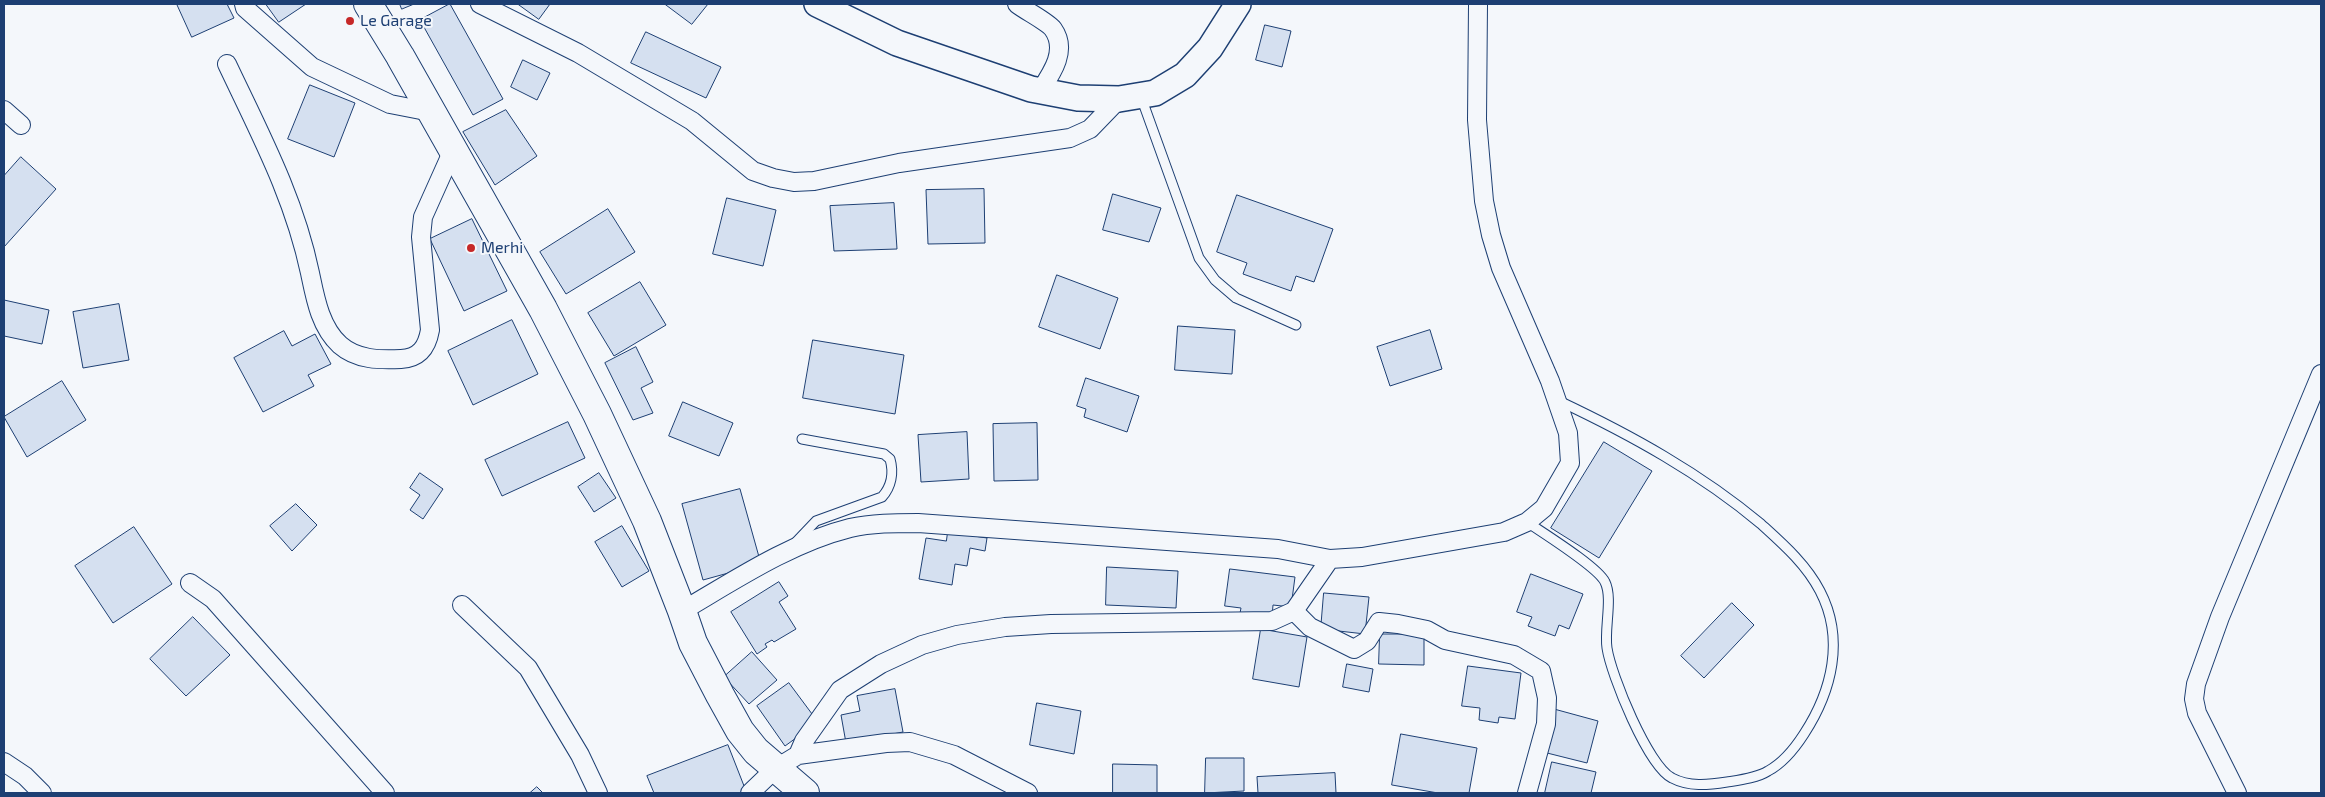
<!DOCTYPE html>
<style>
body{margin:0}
#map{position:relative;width:2325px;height:797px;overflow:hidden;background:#f4f7fb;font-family:"Exo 2",sans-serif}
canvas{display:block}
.frame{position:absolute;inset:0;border:5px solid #1d3f73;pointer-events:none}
</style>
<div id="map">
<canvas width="2325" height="797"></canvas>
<div class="frame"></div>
</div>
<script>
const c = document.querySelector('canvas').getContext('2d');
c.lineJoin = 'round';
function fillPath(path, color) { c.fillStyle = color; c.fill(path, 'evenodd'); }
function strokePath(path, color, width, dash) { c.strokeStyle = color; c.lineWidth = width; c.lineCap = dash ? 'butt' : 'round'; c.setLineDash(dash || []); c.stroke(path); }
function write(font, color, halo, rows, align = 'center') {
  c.font = font + ' "Exo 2",sans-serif'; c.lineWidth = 4; c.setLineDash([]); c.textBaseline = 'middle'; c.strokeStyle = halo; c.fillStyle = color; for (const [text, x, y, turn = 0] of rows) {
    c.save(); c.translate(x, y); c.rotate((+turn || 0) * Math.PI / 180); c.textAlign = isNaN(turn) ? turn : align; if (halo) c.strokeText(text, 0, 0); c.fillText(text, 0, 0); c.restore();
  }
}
const building = new Path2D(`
 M177,4H227L234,18L192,37Z
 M266,4H306L279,22Z
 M400,4H414L402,9Z
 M450,4L503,99L473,115L420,20Z
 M518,4H550L539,19Z
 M665,4H708L692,24Z
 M1265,25L1291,31L1282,67L1256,60Z
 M646,32L721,67L706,98L631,63Z
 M523,60L550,73L537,100L511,87Z
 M310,85L355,103L334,157L288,139Z
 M506,110L537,156L495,185L463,132Z
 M21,157L56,189L4,247V176Z
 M984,189L985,243L928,244L926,190Z
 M1113,194L1161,208L1149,242L1103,230Z
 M1237,195L1333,229L1314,282L1296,276L1291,291L1243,274L1247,263L1217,252Z
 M727,198L776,210L763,266L713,254Z
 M894,203L897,249L834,251L830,206Z
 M608,209L635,252L566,294L540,252Z
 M472,219L507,291L464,311L430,239Z
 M1057,275L1118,298L1100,349L1039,327Z
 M640,282L666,325L614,356L588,313Z
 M4,300L49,310L42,344L4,336Z
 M119,304L129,360L83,368L73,312Z
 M512,320L538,374L473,405L448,351Z
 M1178,326L1235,330L1232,374L1175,370Z
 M1430,330L1442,369L1390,386L1377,347Z
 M284,331L292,346L315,334L331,364L308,375L314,386L263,412L234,358Z
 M813,340L904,355L895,414L803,398Z
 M636,347L653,382L641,388L653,413L633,420L605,363Z
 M1086,378L1139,396L1127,432L1084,417L1086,409L1077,406Z
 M62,381L86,420L27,457L4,417Z
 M683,402L733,423L719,456L669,436Z
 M568,422L585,458L502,496L485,460Z
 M1037,423L1038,480L994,481L993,424Z
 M967,432L969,479L921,482L918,435Z
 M1604,442L1652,471L1599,558L1551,528Z
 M420,473L443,489L423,519L410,510L420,495L410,488Z
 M599,473L616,498L594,512L578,487Z
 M740,489L761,564L703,580L682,504Z
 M296,504L317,525L292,551L270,526Z
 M622,526L649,571L622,587L595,542Z
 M134,527L172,584L113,623L75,566Z
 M948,532L987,538L985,551L970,548L967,566L955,564L952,585L919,579L926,538L946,541Z
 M1107,567L1178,571L1176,608L1106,605Z
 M1230,569L1295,577L1291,607L1273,605L1272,617L1240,613L1241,608L1225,606Z
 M1531,574L1583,594L1569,629L1559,625L1555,636L1528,626L1532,617L1517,612Z
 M779,582L788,596L779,602L796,629L774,642L772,640L765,644L767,647L757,654L731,612Z
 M1324,593L1369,597L1365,634L1321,629Z
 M1732,603L1754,625L1704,678L1681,656Z
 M193,617L230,655L186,696L150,659Z
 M1261,629L1307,637L1299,687L1253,679Z
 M1380,634H1424V665L1379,664Z
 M752,652L777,680L749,704L724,677Z
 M1347,664L1373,669L1369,692L1343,687Z
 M1468,666L1521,673L1515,719L1499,717L1498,723L1479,720L1480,708L1462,706Z
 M789,683L818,722L785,746L757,706Z
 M895,689L903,732L846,743L841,715L860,711L857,696Z
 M1037,703L1081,711L1074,754L1030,745Z
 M1554,709L1598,721L1587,763L1543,752Z
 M1401,734L1477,748L1469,793H1438L1392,785Z
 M728,745L746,791L740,793H654L647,776Z
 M1206,758H1244V791L1205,793Z
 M1552,762L1596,772L1591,793H1545Z
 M1113,764L1157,765V793H1113Z
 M1335,773L1336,793H1258L1257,777Z
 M537,787L543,793H530Z`);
fillPath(building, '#d5e0f0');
strokePath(building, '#1d3f73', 1);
const lane = new Path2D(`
 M1141,97L1199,258L1215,280L1236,298L1296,325
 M1527,522C1543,533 1598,567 1605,582C1613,598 1604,629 1607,648C1611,675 1648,766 1672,778C1689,787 1708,785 1727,782C1740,780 1757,778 1768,771C1783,763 1795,748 1804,734C1832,691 1845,639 1820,591C1806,564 1783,544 1761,524C1700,473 1631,435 1559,401
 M796,542L816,521L882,497C891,487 894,473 890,459L884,454L802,439`);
const street = new Path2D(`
 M244,4L245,8L312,67L390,104L431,112
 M480,4L578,53L692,121L753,171L773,178L794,182L814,181L899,163L1070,138L1090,129L1119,99
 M1017,4C1026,11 1048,22 1053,29C1068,50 1052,73 1040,91
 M227,64C260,134 294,197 310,273C315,297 320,327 340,345C357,360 380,360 401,359C420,358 427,347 430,330L421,237L423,217L453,150
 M4,110L21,125
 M190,583L213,599L385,793
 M462,605L528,668L580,755L598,793
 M682,611C735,580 790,543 850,528C872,523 895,523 918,523L1278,549L1330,559L1362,557L1504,532L1527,522L1544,508L1570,463L1568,433L1550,381L1501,268L1491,235L1484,201L1477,120L1478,4
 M1294,611L1310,627L1354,649L1367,641L1379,622L1398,624L1427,630L1445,640L1514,655L1541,671L1547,698L1546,724L1527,793
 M798,755L886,743L910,742L954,755L1028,793
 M4,762L25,776L42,793
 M750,793L775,769L798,755L804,741L840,690L881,664L922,645L957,635L1005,627L1051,624L1272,621L1294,611L1330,559
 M2237,793L2197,713L2194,699L2196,684L2220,617L2321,374`);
const secondary = new Path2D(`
 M817,4L897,43L1031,89L1078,98L1119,99L1155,93L1185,75L1210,48L1238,4`);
const primary = new Path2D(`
 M368,4L400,56L543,309L597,414L647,521L682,611L693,643L720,695L740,731L756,751L805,793`);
strokePath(lane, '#1d3f73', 11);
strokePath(street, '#1d3f73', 20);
strokePath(secondary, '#1d3f73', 28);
strokePath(primary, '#1d3f73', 30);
strokePath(lane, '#f4f7fb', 9);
strokePath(street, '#f4f7fb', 18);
strokePath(secondary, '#f4f7fb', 25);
strokePath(primary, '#f4f7fb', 28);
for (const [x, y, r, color] of [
 [350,21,5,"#c62828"],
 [471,248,5,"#c62828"]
]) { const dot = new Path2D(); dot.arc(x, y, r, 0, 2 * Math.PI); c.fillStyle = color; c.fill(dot); strokePath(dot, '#f4f7fb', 2); }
write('16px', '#1d3f73', '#f4f7fb', [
 ["Le Garage",360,21],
 ["Merhi",481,248]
], 'left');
</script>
